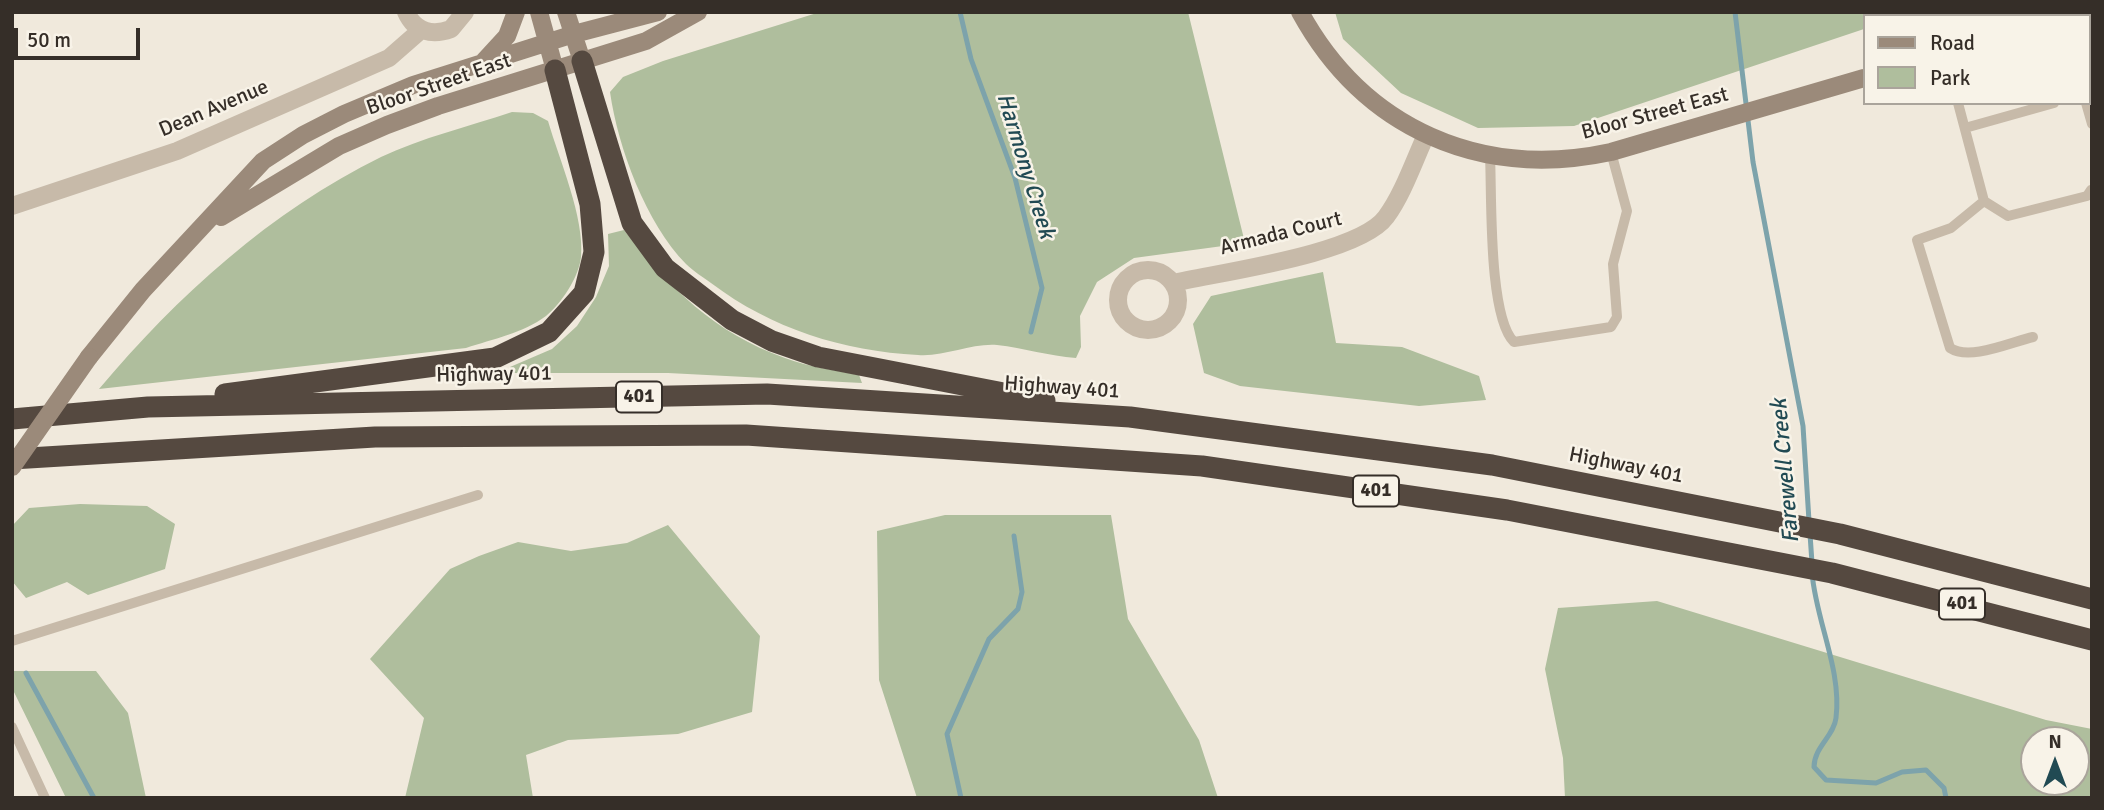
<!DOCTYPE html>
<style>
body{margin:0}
#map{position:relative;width:2104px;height:810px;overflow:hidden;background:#f0e9dc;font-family:Signika,sans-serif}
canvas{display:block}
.frame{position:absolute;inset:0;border:14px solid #352e28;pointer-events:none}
.legend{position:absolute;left:1863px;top:14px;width:228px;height:91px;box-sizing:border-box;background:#f8f3e8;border:2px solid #aaa49b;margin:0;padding:9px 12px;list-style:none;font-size:21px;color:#352e28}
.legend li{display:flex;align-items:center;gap:14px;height:35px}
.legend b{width:35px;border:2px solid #aaa49b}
.north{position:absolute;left:2020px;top:726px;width:70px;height:70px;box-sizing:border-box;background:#f8f3e8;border:2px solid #aaa49b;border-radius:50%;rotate:0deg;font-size:19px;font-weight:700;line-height:28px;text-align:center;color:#352e28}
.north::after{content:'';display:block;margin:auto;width:24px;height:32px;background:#214a53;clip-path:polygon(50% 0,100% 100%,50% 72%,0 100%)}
.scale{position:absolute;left:14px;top:28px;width:126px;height:32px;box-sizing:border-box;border:4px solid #352e28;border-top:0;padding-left:9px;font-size:21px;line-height:24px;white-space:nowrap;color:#352e28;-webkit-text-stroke:5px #f8f3e8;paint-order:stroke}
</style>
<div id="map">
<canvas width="2104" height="810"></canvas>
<div class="frame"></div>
<ul class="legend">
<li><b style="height:9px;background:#9b8a7a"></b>Road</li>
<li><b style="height:19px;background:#afbe9d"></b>Park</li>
</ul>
<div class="north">N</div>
<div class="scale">50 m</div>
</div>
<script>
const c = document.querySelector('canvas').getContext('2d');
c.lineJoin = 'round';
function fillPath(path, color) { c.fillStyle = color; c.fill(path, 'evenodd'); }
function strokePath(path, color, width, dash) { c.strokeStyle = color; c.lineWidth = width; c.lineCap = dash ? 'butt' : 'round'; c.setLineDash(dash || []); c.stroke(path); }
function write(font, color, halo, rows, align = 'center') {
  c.font = font + ' Signika,sans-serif'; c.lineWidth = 5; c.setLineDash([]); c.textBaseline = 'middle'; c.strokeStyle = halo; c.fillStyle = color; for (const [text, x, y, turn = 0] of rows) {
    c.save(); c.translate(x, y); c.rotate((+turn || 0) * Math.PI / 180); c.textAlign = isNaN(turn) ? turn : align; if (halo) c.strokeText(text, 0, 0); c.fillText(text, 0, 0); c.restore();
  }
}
fillPath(new Path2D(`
 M820,12H1188L1245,243L1134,258L1097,282L1080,316L1081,347L1076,358C1049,356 1024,348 997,345C972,343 944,357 918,355C843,351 772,329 711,283C703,277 693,271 686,264C646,223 618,148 610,92L623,77L663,61Z
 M1335,12H1916L1905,16H1864V29L1574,126L1478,128L1401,93L1343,39Z
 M512,112L533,113L548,121C559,159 585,218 581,257C579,277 561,304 546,316C523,333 493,339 466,348L99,389C177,296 271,211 381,157C421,138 470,126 512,112Z
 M624,230C670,288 714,333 785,358C808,367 835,370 859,375L862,383L668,373H510V367L552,349L577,326L596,297L609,266L608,234Z
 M1323,272L1336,343L1402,347L1479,376L1486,400L1419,406L1240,386L1204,373L1193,324L1211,296Z
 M80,504L147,506L175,524L165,569L88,595L67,582L26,598L12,581V526L29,508Z
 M945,515H1111L1128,619L1199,740L1218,798H917L879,680L877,531Z
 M668,525L760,636L752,712L678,734L568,740L526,755L533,798H405L424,718L370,659L450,569L479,556L518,542L571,551L627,543Z
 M1657,601L2046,720L2092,729V798H1565L1563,758L1545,669L1558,608ZM2034,740H2076V782H2034Z
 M12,671H96L128,713L146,798H66L12,688Z`), '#afbe9d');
strokePath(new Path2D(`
 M960,12L971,59L1015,178L1042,288L1031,332
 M1735,12L1753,162L1803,426L1809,521
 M1810,534L1812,563
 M1812,573C1816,621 1842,670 1836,718C1834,736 1814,747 1814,767L1826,780L1876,783L1902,772L1926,770L1944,788L1946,798
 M26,673L94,798
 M961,798L947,734L989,639L1018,609L1022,592L1014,536`), '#7da3ab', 5);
strokePath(new Path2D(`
 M1958,103L1984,201L1951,228L1917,240L1950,348C1970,361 2011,342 2033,337
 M2086,103L2092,124
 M1965,128L2054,103
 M1490,156C1492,196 1488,316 1514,342L1611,327L1617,317L1613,264L1627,211L1611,152
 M1984,201L2008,216L2087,196L2091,190
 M12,641L478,495
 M12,727L45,798`), '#c7baa9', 10);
strokePath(new Path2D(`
 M406,12C415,32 432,36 451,29L465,12
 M12,206L177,151L389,58L421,30
 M1118 300a30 30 0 1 1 60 0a30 30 0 1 1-60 0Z
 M1173,283C1221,272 1359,254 1386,217C1403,194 1414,161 1426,135`), '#c7baa9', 18);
strokePath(new Path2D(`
 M539,12L555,70
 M566,12L582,61
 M1300,12C1364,129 1481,180 1611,152L1864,78
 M2069,16L2080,12
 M484,61L507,36L516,12
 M221,217L339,146L387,125L438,106L646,41L698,12
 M89,357L143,290L263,161L303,135L344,114L413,85L574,34L658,12`), '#9b8a7a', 18);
strokePath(new Path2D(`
 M582,61L632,223L665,268L732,320L772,341L818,357L1045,401
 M225,394L495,358L549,332L584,293L594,252L590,204L555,70
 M12,419L148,407L767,394L1130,417L1492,465L1840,534L2092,599
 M12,459L375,437L746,435L1202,466L1507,510L1832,573L2092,640`), '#554940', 21);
strokePath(new Path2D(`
 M12,467L89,357`), '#9b8a7a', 18);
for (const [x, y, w] of [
 [639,397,46],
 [1376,491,46],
 [1962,604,46]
]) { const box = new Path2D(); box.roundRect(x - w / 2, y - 15.5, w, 31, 5); c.fillStyle = '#f8f3e8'; c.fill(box); strokePath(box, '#352e28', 2); }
write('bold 19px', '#352e28', null, [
 ["401",639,397],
 ["401",1376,491],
 ["401",1962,604]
]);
write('21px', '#352e28', '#f8f3e8', [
 ["Bloor Street East",439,85,-19],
 ["Dean Avenue",214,109,-23],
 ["Bloor Street East",1655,114,-15],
 ["Armada Court",1281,234,-14],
 ["Highway 401",494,375,-1],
 ["Highway 401",1062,388,4],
 ["Highway 401",1626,466,11]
]);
write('italic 23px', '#214a53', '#f8f3e8', [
 ["Harmony Creek",1025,166,73],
 ["Farewell Creek",1786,471,-95]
]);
</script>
